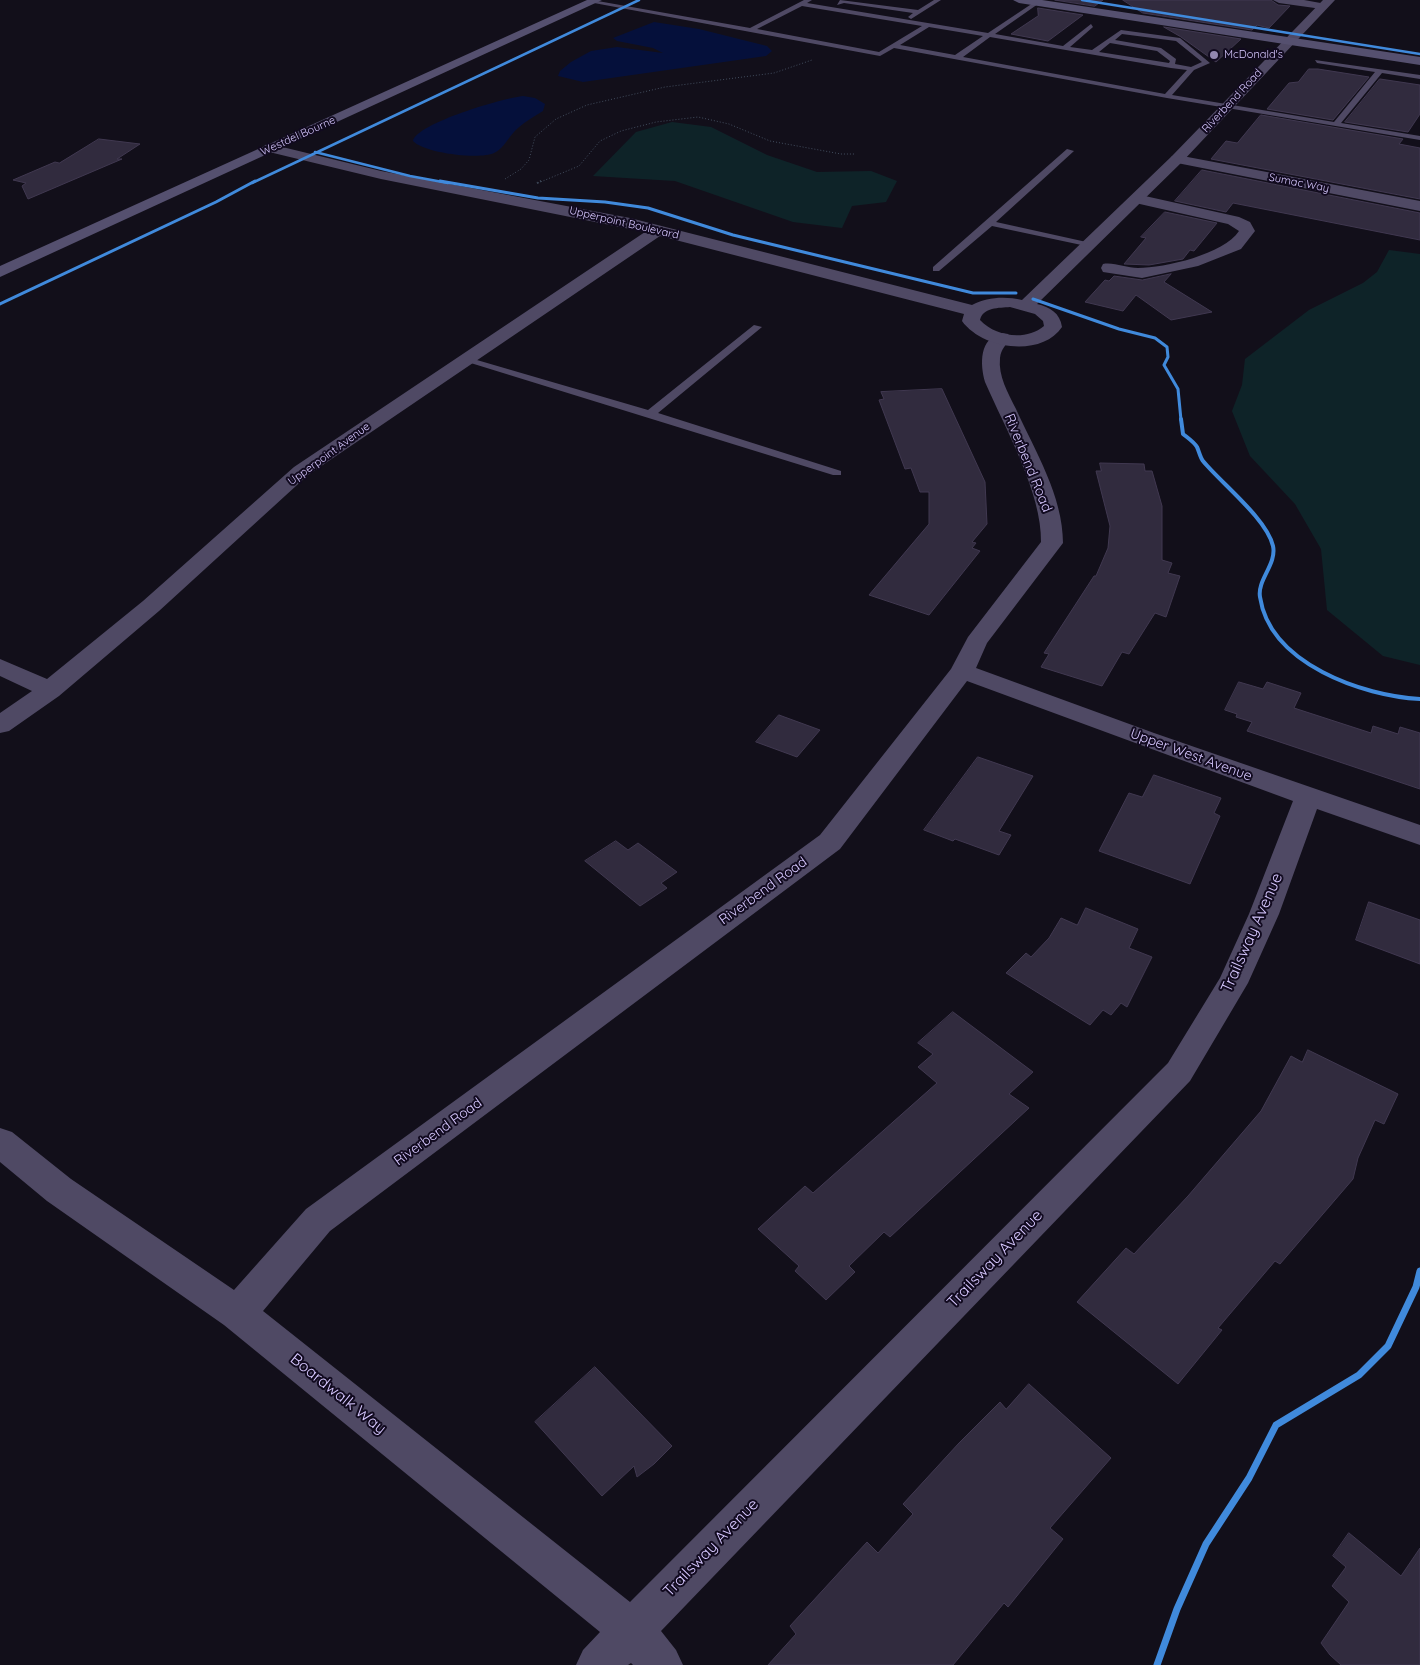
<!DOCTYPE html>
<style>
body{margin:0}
canvas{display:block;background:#120f1a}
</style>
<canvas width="1420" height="1665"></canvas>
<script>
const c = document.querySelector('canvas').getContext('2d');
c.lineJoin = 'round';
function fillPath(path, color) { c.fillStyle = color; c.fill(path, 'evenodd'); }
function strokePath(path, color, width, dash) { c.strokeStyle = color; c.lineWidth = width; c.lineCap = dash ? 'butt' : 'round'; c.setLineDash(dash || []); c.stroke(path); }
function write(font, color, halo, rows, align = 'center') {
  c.font = font + ' Quicksand,sans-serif'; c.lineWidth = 4; c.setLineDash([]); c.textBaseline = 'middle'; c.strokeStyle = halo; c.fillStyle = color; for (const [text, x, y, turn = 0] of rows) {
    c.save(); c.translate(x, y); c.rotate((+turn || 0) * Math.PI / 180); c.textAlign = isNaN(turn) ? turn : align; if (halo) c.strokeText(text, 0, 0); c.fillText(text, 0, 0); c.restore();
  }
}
fillPath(new Path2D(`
 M672,122L711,127L767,155L817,172L871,171L897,181L886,202L852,206L842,228L793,222L675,181L593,176L636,132Z
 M1389,250L1420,254V665L1383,656L1327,610L1321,549L1295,504L1250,456L1232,411L1242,385L1245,359L1309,310L1363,283L1377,272Z`), '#0e2328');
fillPath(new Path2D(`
 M654,22L699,29L767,46L772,51L766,56L583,82L558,76L560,71L571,62L591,51L617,47L663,53L653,48L617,41L613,38Z
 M523,96L535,98L545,104L543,111C535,116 526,121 518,128C510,134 504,149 494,153C479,160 424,153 413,141C417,123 504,98 523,96Z`), '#05103b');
const building = new Path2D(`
 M1055,0H1103L1095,6Z
 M1123,0H1271L1278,5L1290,6L1269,28L1257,25L1252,30L1143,13Z
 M1038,8L1083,15L1048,41L1011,34L1038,16Z
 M1164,27L1241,39L1216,62L1181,37Z
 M1309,69H1318L1369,77L1333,120L1267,109L1289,83L1298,82Z
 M1380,79L1420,85V114L1408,132L1345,122Z
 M1261,115L1403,139L1399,144L1420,148V199L1211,159L1226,141L1237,143Z
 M99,139L140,144L117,159H122L28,199L22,186L26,183L13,180L55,162L59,163Z
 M1202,170L1420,213V240L1233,203L1226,212L1175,201Z
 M1165,212L1217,223L1194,251L1190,250L1183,259L1149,265L1124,264L1146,238L1141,237Z
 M1171,274L1164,282L1212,312L1171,320L1136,295L1123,311L1085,302L1105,280L1109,281L1114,276L1142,280Z
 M942,389L985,482L987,524L972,542L976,543L972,548L980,551L929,615L869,595L929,524V492H920L911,468L905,469L879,400L884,399L881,392Z
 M1100,463L1144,464L1145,471H1152L1162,506V560L1172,563L1168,573L1180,576L1166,617L1155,613L1129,654L1122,652L1102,686L1041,667L1049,654L1044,653L1094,576H1096L1108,548L1110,526L1096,471H1101Z
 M1239,682L1263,689L1267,682L1301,693L1294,708L1371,733L1373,726L1398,734L1400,727L1420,733V789L1247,731L1252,722L1236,717L1237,714L1225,710Z
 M779,715L820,730L797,757L756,742Z
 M978,757L1033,776L999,831L1011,835L999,855L955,839L953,841L924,830Z
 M1154,775L1221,798L1214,813L1220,816L1190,884L1099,851L1129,793L1142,797Z
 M616,841L628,850L638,843L677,872L661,883L667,888L640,906L585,861Z
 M1369,902L1420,920V964L1356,940Z
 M1086,908L1138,929L1129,948L1152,957L1127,1007L1121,1003L1111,1015L1103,1010L1090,1025L1006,973L1026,953L1031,957L1049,938L1061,918L1077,925Z
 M953,1012L1033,1072L1009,1094L1029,1108L890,1237L884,1232L849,1266L855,1272L826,1300L795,1271L799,1266L758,1229L805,1186L813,1193L937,1083L918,1067L933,1054L918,1043Z
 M1308,1050L1398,1094L1384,1124L1375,1120L1358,1158L1353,1179L1280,1264L1275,1261L1218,1328L1222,1330L1178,1384L1077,1302L1126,1248L1134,1254L1188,1196L1261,1111L1291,1056L1302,1062Z
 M595,1367L672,1446L654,1464L637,1477L634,1466L602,1496L535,1422Z
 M1029,1384L1111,1458L1050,1528L1063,1539L1008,1607L1004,1603L953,1665H768L796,1634L790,1626L867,1542L878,1553L913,1514L903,1504L959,1443L1000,1402L1006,1409Z
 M1349,1533L1401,1576L1420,1548V1665H1341L1330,1655L1321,1643L1349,1602L1332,1586L1346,1567L1333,1556Z`);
fillPath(building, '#312b3e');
strokePath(building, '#403850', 1);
strokePath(new Path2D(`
 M505,179L521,169L529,160L535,137L556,119L587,105L665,87L774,73L812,60
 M538,183L579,166L600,141L621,131L656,122L698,117L729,124L770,141L841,154H854`), '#424d5e', 1, [1, 2]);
strokePath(new Path2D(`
 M537,183L541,181`), '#424d5e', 2, [1, 2.5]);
fillPath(new Path2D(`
 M592,0L750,28L804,0H812L807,3L988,33L1036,1L1038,4L995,34L1063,46L1091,24L1093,27L1070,47L1092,50L1121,30L1180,38L1210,63L1194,70L1172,95L1334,122L1375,72L1317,63L1315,60L1420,75V79L1382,73L1341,123L1420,136V140L1167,98L894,48L880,56L594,3ZM802,6L922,26L879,52L757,29ZM929,27L983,36L955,55L900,45ZM1122,34L1176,41L1202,62L1191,67L1175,64L1176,59L1161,48L1115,40ZM990,37L1171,68L1187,70L1165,94L963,57ZM1110,43L1157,51L1170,61L1169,63L1099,52Z
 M840,0L918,10L934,0H941L911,19L908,17L913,13L844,3L837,5Z
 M1067,149L1074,151L996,222L1091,243V247L992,226L939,271H933V267Z
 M754,325L762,327L658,413L841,471V475H833L461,360L470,358L648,410Z`), '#4f4964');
fillPath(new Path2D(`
 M1273,0H1304L1326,4L1328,6L1322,9L1279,3Z
 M1177,155L1420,201V211L1172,162L1170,159L1172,156Z
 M1136,194L1239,217L1250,222L1255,231L1241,249L1198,266L1142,278L1103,272L1101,268L1103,264C1114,262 1126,268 1138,268C1165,268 1224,254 1239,231L1228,224L1131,202L1128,199Z
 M1002,333L1008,334L1011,338C1006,345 1001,349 1000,358C998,376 1008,393 1016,409C1035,451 1063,496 1063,543L987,643L976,668L1154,733L1420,825V845L1317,809L1279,914L1248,983L1190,1081L661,1631L676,1650L683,1665H633L631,1663L628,1665H576L583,1650L600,1632L224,1325L47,1201L0,1162V1128L12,1132L71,1179L234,1290L306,1209L820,835L951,669L968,637L1041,542C1042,493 1005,428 985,382C980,364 979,338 1002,333ZM967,681L1293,801L1249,914L1220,978L1168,1063L630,1602L263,1311L330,1231L840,849Z`), '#4f4964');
fillPath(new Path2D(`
 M1323,0H1335L1182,162L1037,304C1050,307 1060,313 1062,327C1041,358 982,349 962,321L964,314L660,236L308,475L159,611L59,696L9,731L0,733V713L32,691L0,676V659L47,679L143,601L294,467L645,232L381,179L265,151L263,148L265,145L270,144L381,171L630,218L972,305C987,297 1005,296 1022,300L1172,156ZM1010,307L1035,314L1043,321L1044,326C1026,341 996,337 980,320C983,307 999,308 1010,307Z`), '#4f4964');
fillPath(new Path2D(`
 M587,0H602L0,277V266Z
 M1013,0H1042L1420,57V65L1019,3Z`), '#55506f');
strokePath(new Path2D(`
 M1082,0L1420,54
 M315,152L410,176L448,183
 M252,183L639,0`), '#408adc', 2.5);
strokePath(new Path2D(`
 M440,181L538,198L605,202L648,208L733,235L973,293H1016
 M1033,299L1119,329L1155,338L1167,347L1168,357L1164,365L1178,389L1181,420
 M0,304L216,202L255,181`), '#408adc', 3);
strokePath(new Path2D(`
 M1181,419L1183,434C1188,438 1194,442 1197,447C1199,451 1200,457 1203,461C1221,483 1267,519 1273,546C1277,564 1257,580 1260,597C1270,664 1363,696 1420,699`), '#408adc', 4);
strokePath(new Path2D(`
 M1157,1665L1177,1609L1206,1544L1249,1478L1276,1425L1359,1375L1388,1346L1416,1287L1420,1271`), '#408adc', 7);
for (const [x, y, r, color] of [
 [1214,55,5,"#9287af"]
]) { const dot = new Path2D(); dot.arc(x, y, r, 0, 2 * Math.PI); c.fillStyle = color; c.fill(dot); strokePath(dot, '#110a1f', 2); }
write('11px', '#d7c8ff', '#110a1f', [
 ["McDonald's",1224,55]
], 'left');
write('11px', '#d7c8ff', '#110a1f', [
 ["Riverbend Road",1232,101,-47],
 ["Westdel Bourne",298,136,-24],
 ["Sumac Way",1299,183,11],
 ["Upperpoint Boulevard",624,223,13],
 ["Upperpoint Avenue",329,454,-36]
]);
write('14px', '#d7c8ff', '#110a1f', [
 ["Riverbend Road",1028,463,68],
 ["Upper West Avenue",1191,755,20],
 ["Riverbend Road",763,891,-36],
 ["Riverbend Road",438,1132,-36]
]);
write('16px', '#d7c8ff', '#110a1f', [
 ["Trailsway Avenue",1252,933,-66],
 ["Trailsway Avenue",995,1259,-46],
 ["Boardwalk Way",338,1394,39],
 ["Trailsway Avenue",711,1548,-46]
]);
</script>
